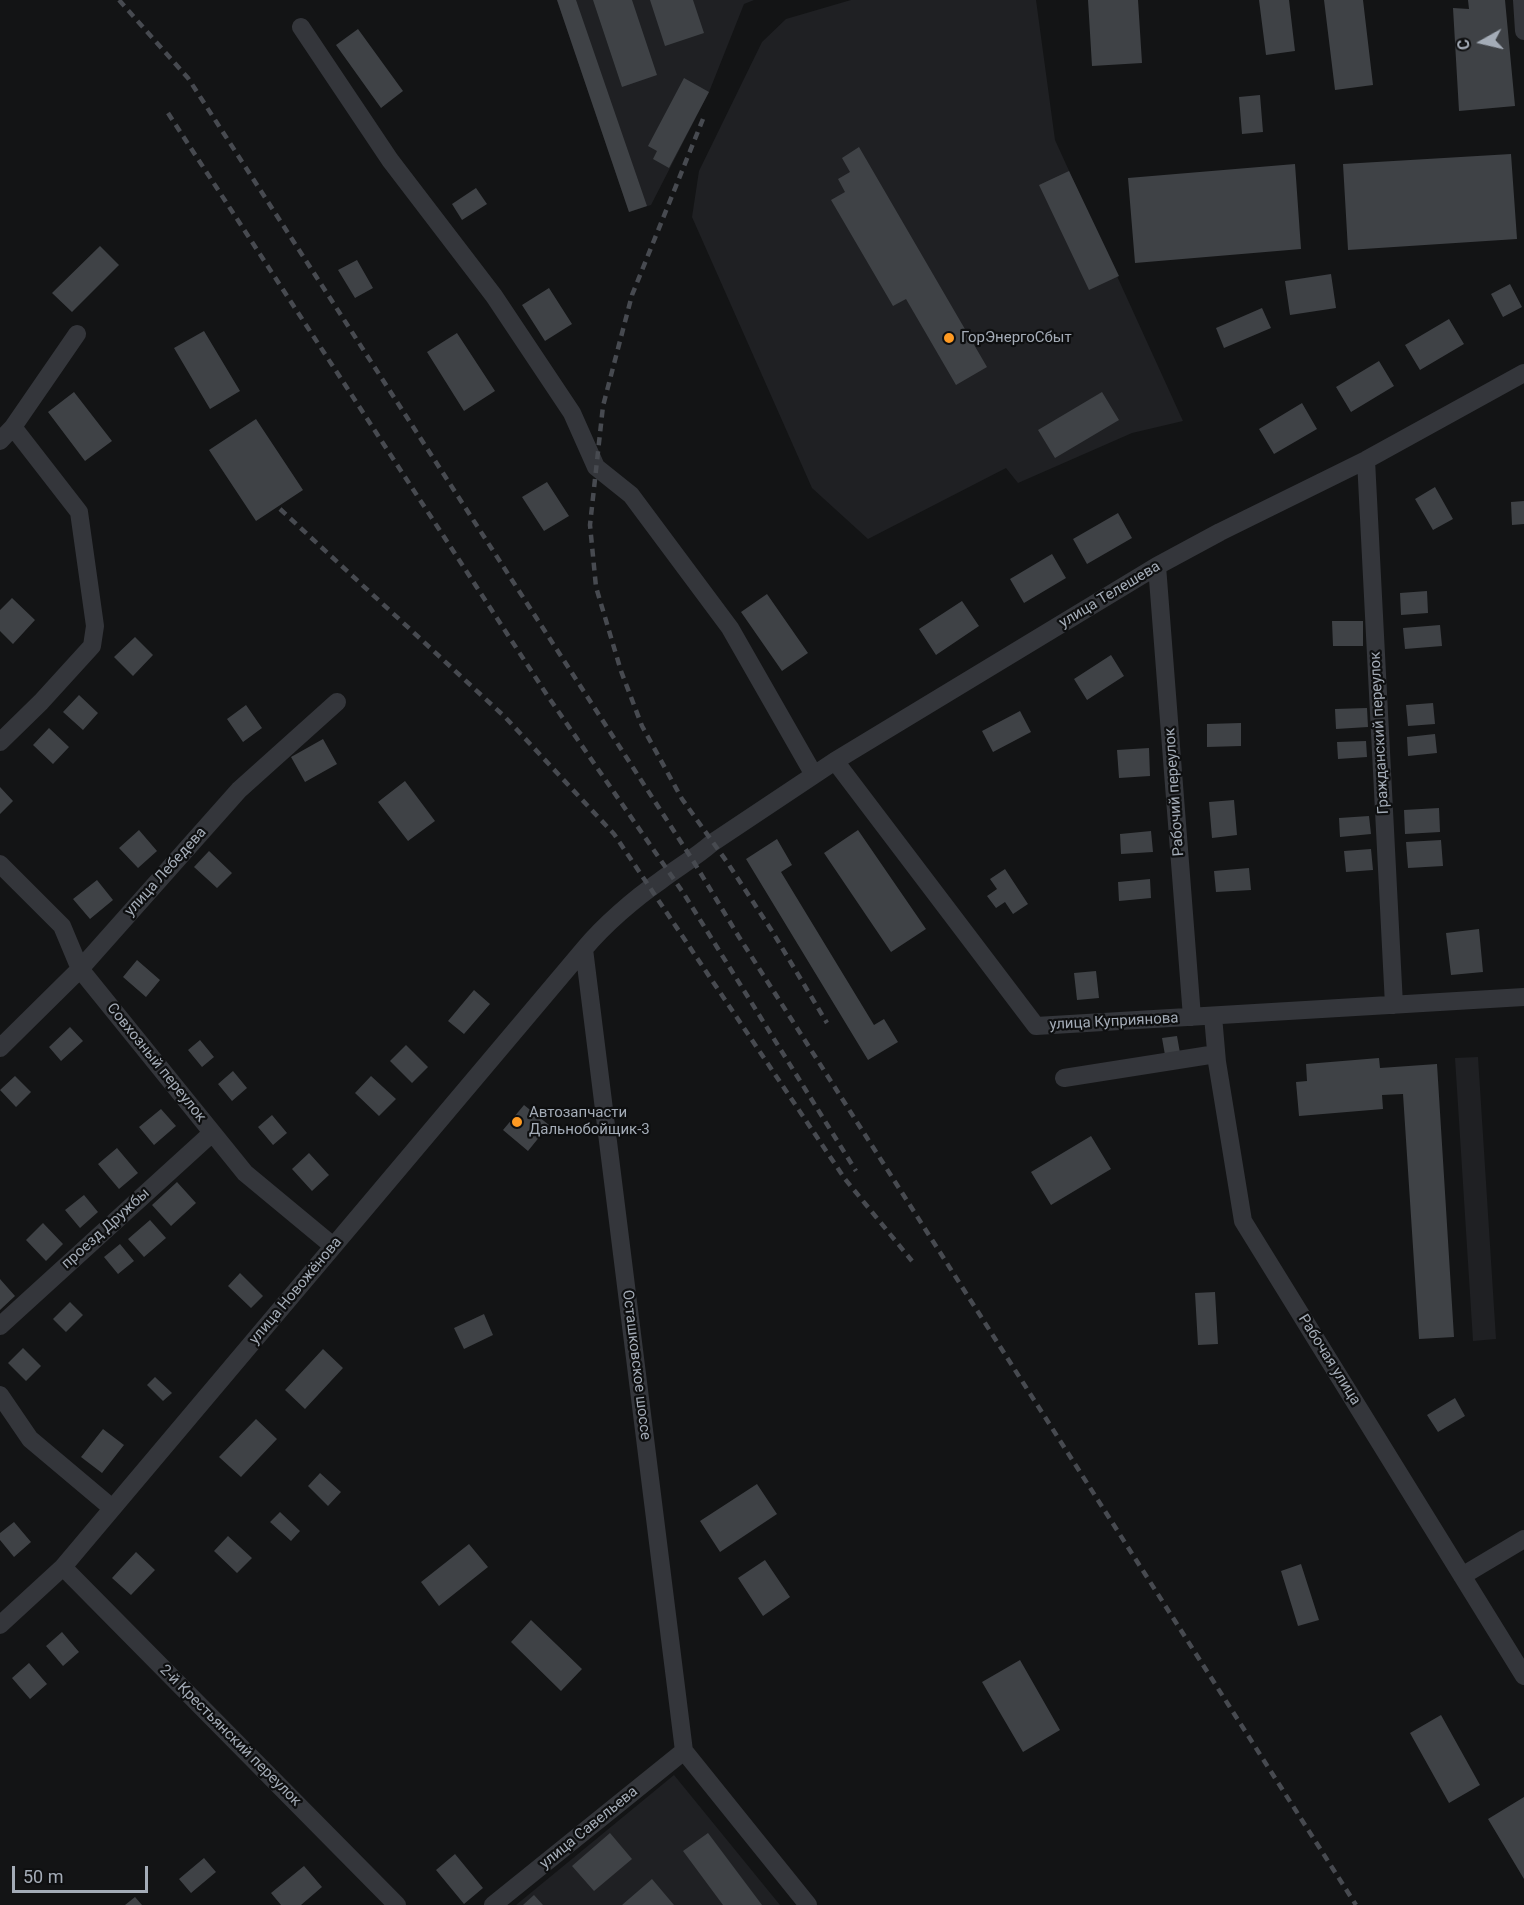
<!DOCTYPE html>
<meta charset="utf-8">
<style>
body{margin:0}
#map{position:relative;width:1524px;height:1905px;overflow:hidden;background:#131415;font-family:Roboto,sans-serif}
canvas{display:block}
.north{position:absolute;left:1452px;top:12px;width:60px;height:60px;-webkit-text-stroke:4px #0e0f10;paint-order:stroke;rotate:262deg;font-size:16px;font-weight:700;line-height:24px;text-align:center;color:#a4acb7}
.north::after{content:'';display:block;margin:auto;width:21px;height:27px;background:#a4acb7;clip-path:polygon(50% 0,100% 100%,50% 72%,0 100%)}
.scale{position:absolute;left:12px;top:1866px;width:136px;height:27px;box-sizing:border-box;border:3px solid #a4acb7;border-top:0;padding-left:8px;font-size:18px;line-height:21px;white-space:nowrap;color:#a4acb7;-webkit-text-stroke:4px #0e0f10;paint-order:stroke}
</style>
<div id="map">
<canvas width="1524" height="1905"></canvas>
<div class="north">С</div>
<div class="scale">50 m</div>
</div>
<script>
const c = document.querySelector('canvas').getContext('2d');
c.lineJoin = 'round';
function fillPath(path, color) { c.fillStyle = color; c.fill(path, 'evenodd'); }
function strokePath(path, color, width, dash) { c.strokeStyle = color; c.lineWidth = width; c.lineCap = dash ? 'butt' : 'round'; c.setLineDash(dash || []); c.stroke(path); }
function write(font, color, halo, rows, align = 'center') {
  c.font = font + ' Roboto,sans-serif'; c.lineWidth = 4.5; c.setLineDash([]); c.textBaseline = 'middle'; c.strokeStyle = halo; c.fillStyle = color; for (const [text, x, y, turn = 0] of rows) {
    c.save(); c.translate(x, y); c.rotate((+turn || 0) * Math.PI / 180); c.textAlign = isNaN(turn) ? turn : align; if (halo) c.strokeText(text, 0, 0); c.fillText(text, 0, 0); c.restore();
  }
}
fillPath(new Path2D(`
 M557,0H754L744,4L709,92L651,205L629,212Z
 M851,0H1036L1055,140L1183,421L1132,433L1018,483L1006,468L868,539L812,488L692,217L699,171L762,42L786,19Z
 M1478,1057L1496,1339L1473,1341L1455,1058Z
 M674,1775L780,1905H516Z`), '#1f2023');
fillPath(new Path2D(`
 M557,0H576L647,206L629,212Z
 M593,0H632L657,75L622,87Z
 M650,0H693L704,33L665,46Z
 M1088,0H1138L1142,63L1092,66Z
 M1259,0H1289L1295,51L1266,55Z
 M1324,0H1363L1373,85L1335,90Z
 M1468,0H1505L1515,106L1459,111L1453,8L1469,9Z
 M358,29L403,91L381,108L336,45Z
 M684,78L709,92L669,168L653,159L657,151L648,146Z
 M1260,95L1263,132L1242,134L1239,97Z
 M859,147L987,367L956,385L906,299L893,306L831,200L845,192L838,179L850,172L842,158Z
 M1511,154L1517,239L1348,250L1343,164Z
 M1295,164L1301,249L1135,263L1128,178Z
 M1069,171L1119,276L1089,290L1039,185Z
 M476,188L487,204L462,220L452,204Z
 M100,246L119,265L72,312L52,293Z
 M357,260L373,288L355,298L338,270Z
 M1331,274L1336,308L1290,315L1285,281Z
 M1510,284L1522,307L1503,317L1491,294Z
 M549,288L572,324L545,341L522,305Z
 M1262,308L1271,328L1224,348L1216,328Z
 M1449,319L1464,344L1420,370L1405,345Z
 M204,331L240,391L210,409L174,348Z
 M457,333L495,391L464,411L427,352Z
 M1379,361L1394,386L1351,412L1336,387Z
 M74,392L112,441L85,461L48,412Z
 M1102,392L1119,420L1055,458L1038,430Z
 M1302,403L1317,429L1274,454L1259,429Z
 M256,419L303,490L256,521L209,450Z
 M547,482L569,516L544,531L522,497Z
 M1435,487L1453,519L1433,530L1415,499Z
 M1524,501V524L1512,525L1511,502Z
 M1118,513L1132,538L1087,564L1073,539Z
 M1052,554L1066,578L1024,603L1010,579Z
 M1427,591L1428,613L1401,615L1400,593Z
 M767,594L808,653L782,671L741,612Z
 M12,598L35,620L13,644L0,631V610Z
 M962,601L979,626L936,655L919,629Z
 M1332,621H1363V646H1333Z
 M1440,625L1442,646L1405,649L1403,628Z
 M135,637L153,655L133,676L114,657Z
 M1111,655L1124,676L1087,700L1074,679Z
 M79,695L98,713L83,730L63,712Z
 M1433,703L1435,724L1408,726L1406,705Z
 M246,705L262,728L243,742L227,719Z
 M1367,708L1368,727L1336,729L1335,709Z
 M1020,711L1031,732L993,752L982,731Z
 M1241,723V746L1207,747V724Z
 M49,728L69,747L53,764L33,745Z
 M1435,734L1437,753L1408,756L1407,737Z
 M323,739L337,764L305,782L291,757Z
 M1366,741L1367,757L1338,759L1337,742Z
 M1149,748L1150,776L1119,778L1117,750Z
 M405,781L435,821L408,841L378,802Z
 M0,787L13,801L0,814Z
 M1234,800L1237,835L1212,838L1209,802Z
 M1439,808L1440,832L1405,834L1404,810Z
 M1369,816L1371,834L1340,837L1339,818Z
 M139,830L157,851L138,868L119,848Z
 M858,830L926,929L891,952L824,853Z
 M1151,831L1153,852L1121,854L1120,834Z
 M777,839L792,865L781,872L874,1025L884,1019L898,1042L868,1060L746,859Z
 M1441,840L1443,866L1408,868L1406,842Z
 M1371,849L1373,870L1346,872L1344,851Z
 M209,851L232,873L217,888L194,867Z
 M1249,868L1251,890L1216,892L1214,871Z
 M1005,869L1028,904L1013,914L1005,902L996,908L987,896L997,889L990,879Z
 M1150,879L1151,898L1119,901L1118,882Z
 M97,880L113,900L90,919L73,899Z
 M1479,929L1483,972L1451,975L1446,933Z
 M137,960L160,980L146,997L123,977Z
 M1096,971L1099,998L1077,1000L1074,973Z
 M474,990L490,1004L464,1034L448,1021Z
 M70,1027L83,1041L61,1061L49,1047Z
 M1177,1036L1180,1053L1165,1055L1162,1038Z
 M200,1040L214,1057L202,1067L188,1050Z
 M406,1045L428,1067L412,1083L390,1061Z
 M1379,1058L1380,1068L1437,1064L1454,1337L1419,1339L1403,1094L1382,1095L1383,1109L1299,1116L1296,1082L1307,1081L1306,1064Z
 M233,1071L247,1088L232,1101L218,1084Z
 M15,1076L31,1092L16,1107L0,1090Z
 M371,1076L396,1099L379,1116L355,1093Z
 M524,1105L549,1125L528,1151L503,1130Z
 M161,1109L176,1126L154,1145L139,1127Z
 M272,1115L287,1133L273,1145L258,1127Z
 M1091,1136L1111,1169L1051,1205L1031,1172Z
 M117,1148L138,1173L119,1189L98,1164Z
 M309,1153L329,1175L312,1191L292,1169Z
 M177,1182L196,1203L171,1226L152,1205Z
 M84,1195L98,1212L80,1228L65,1210Z
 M150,1220L166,1238L144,1257L128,1239Z
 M43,1223L63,1244L46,1261L26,1240Z
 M120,1244L134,1261L118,1274L104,1257Z
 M240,1273L263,1296L251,1308L228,1286Z
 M0,1279L15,1296L0,1310Z
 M1215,1292L1218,1344L1198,1345L1195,1293Z
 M70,1302L83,1315L66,1332L53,1319Z
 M484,1314L493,1335L464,1349L454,1328Z
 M23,1348L41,1366L26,1381L8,1363Z
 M323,1349L343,1368L305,1409L285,1390Z
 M155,1377L172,1393L163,1401L147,1385Z
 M1455,1398L1465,1416L1438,1432L1427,1415Z
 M256,1419L277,1439L241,1477L219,1457Z
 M103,1429L124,1445L102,1473L81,1457Z
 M320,1473L341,1492L328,1506L308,1486Z
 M757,1484L777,1514L720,1552L700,1521Z
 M280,1512L300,1531L291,1541L270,1522Z
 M14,1522L31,1542L14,1557L0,1540V1533Z
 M228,1536L252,1558L237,1573L214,1551Z
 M469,1544L488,1567L439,1606L421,1582Z
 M136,1552L155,1570L131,1595L112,1578Z
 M765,1560L790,1597L763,1616L738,1578Z
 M1301,1564L1319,1620L1298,1626L1281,1571Z
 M531,1620L582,1669L561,1691L511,1642Z
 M62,1632L79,1652L63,1666L46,1646Z
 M1020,1660L1060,1730L1023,1752L982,1682Z
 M29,1663L47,1684L30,1699L12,1678Z
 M1441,1715L1480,1785L1449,1803L1410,1733Z
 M1524,1797V1879L1488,1819Z
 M610,1833L632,1859L594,1891L572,1866Z
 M708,1833L762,1905H723L683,1851Z
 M455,1854L483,1888L464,1904L436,1870Z
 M204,1858L216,1872L191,1893L179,1879Z
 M304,1866L322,1887L301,1905H281L271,1893Z
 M652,1879L674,1905H622Z
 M534,1895L543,1905H523Z
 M135,1897L142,1905H125Z`), '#3f4246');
strokePath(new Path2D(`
 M1522,0L1524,31
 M301,27L390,160L494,296L572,413L596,467L631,495L730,628L814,775
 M0,441L13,427
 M1366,460L1394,1005
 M1157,566L1192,1017
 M0,742L41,702L92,646L95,626L79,512L13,427L77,334
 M835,761L1036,1026L1524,997
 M0,864L62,926L80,969L245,1173L333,1246
 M1213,1016L1217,1062L1243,1221L1524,1676
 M0,1048L80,969L239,790L337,702
 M1064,1078L1216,1054
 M0,1326L212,1133
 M0,1395L30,1439L112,1508
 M63,1567L397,1905
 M1462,1576L1524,1539
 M0,1625L63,1567L584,949
 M493,1905L684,1751
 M808,1905L684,1751L584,949C604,925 634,899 660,881C677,868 696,857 712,843L835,761L1157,566L1220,532L1366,460L1524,373`), '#34363b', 18);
strokePath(new Path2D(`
 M119,0L188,78L692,859L739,937L1356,1905
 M168,113L547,695L684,894L856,1171
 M703,119L632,295L603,406L590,525L596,587L621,671L642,726L682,799L727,862L772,931L827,1023
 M280,509L505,717L614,834L845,1179L912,1261`), '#474a50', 4.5, [8, 6]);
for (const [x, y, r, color] of [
 [949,338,6,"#ff9a22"],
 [517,1122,6,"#ff9a22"]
]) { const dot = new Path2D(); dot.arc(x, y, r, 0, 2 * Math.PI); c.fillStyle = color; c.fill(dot); strokePath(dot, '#0e0f10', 2); }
write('15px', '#a4acb7', '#0e0f10', [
 ["ГорЭнергоСбыт",961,338],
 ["Автозапчасти",529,1113],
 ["Дальнобойщик-3",529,1130]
], 'left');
write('15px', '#a4acb7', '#0e0f10', [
 ["улица Телешева",1110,595,-31],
 ["Гражданский переулок",1380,733,-93],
 ["Рабочий переулок",1175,792,-94],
 ["улица Лебедева",166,872,-48],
 ["улица Куприянова",1114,1022,-3],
 ["Совхозный переулок",156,1063,51],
 ["проезд Дружбы",106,1229,-42],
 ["улица Новожёнова",296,1291,-50],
 ["Рабочая улица",1329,1360,58],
 ["Осташковское шоссе",636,1365,83],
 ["2-й Крестьянский переулок",230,1736,45],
 ["улица Савельева",589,1828,-39]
]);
</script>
